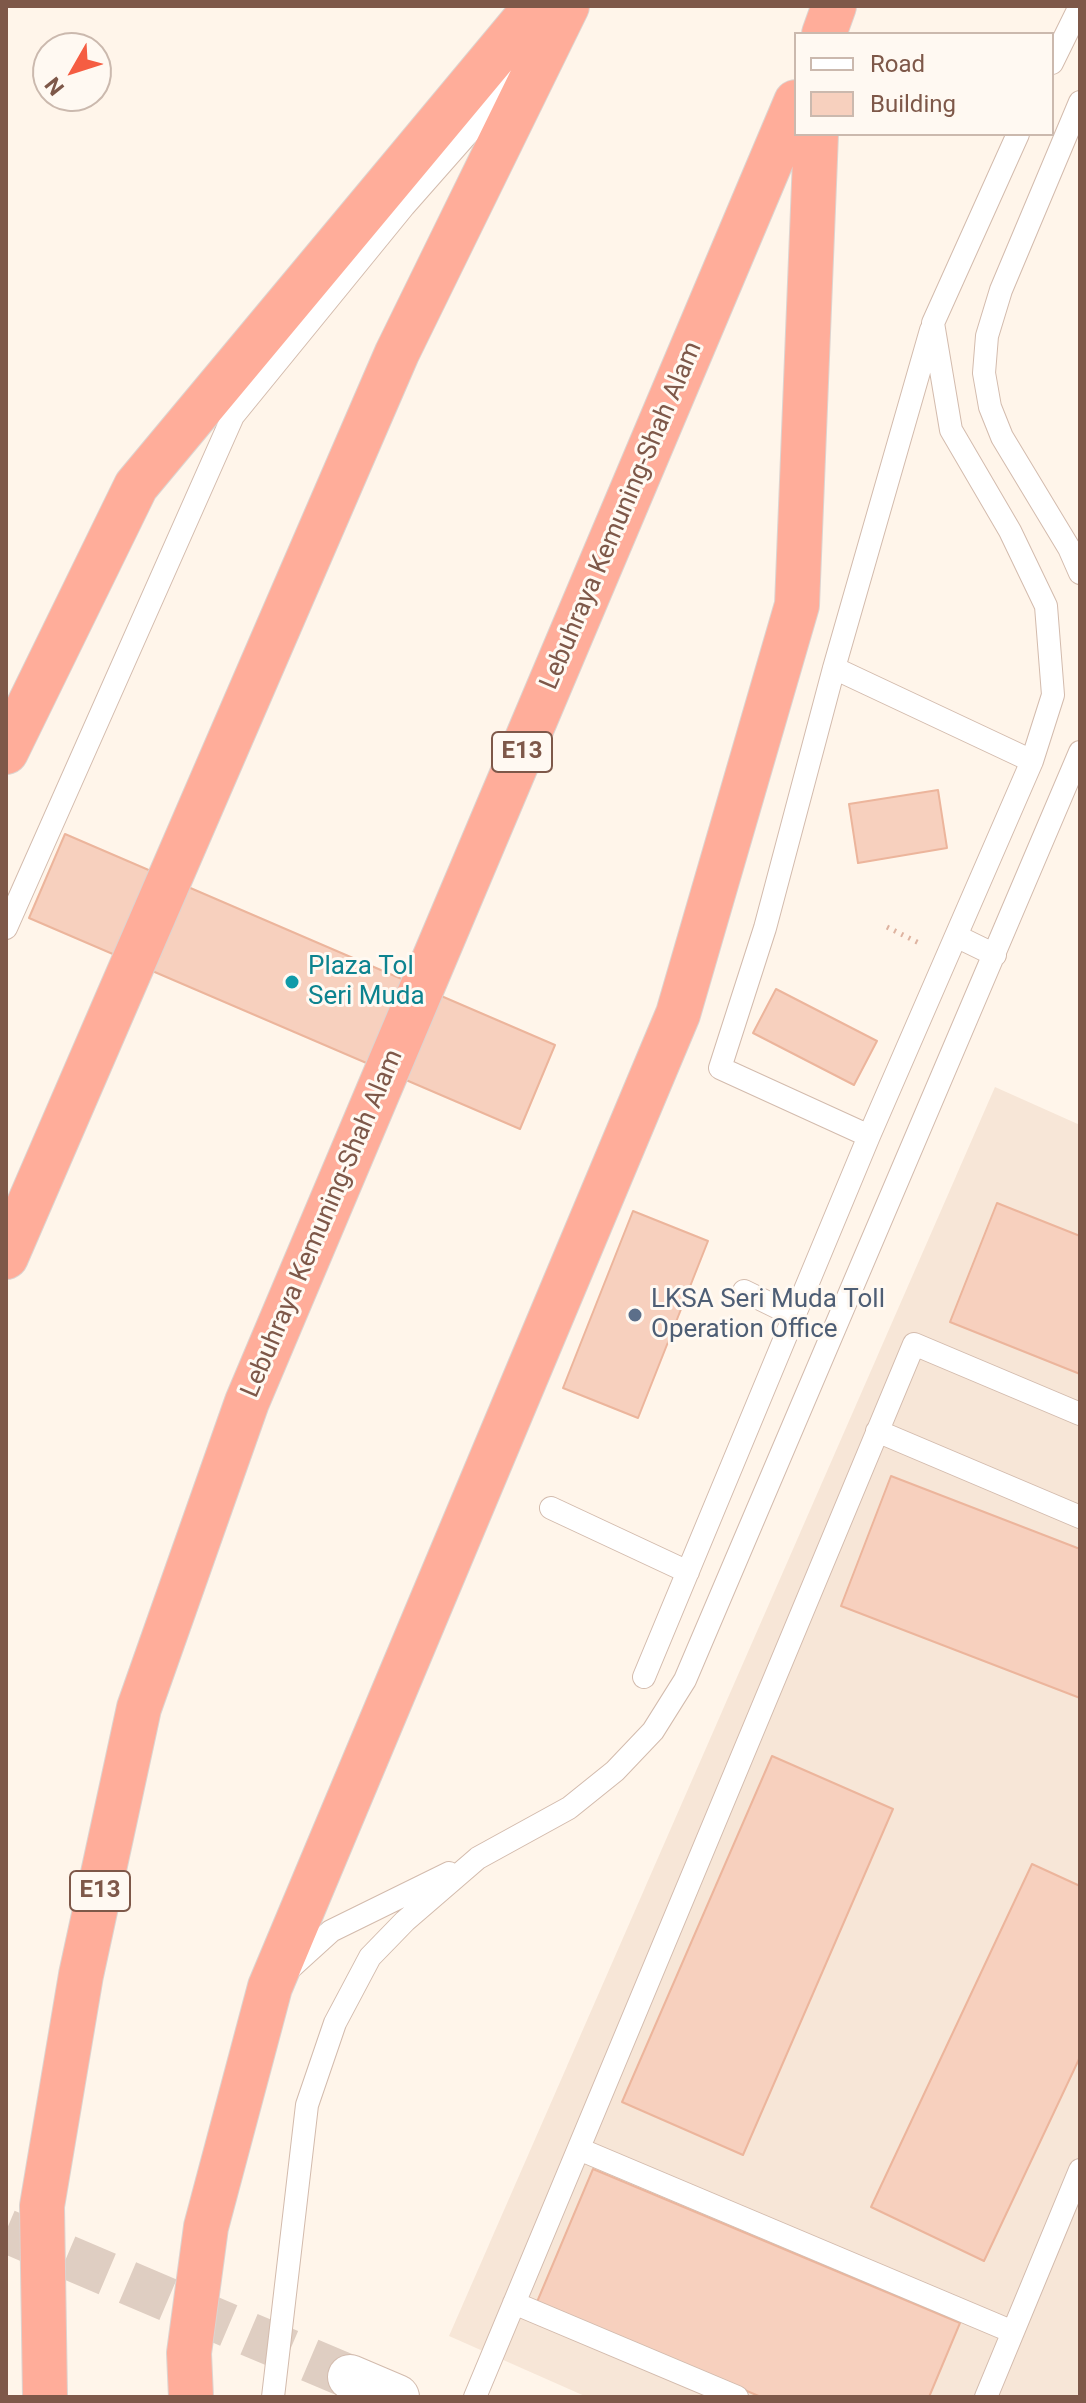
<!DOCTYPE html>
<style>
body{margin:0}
#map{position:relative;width:1086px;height:2403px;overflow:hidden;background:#fff5ea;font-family:Roboto,sans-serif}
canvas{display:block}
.frame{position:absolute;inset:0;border:8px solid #7e5849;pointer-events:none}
.legend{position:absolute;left:794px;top:32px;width:260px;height:104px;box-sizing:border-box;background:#fff9f2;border:2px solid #cbb9ae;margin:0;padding:10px 14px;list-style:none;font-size:24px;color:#7e5849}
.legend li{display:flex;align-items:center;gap:16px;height:40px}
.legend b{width:40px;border:2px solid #cbb9ae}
.north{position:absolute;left:32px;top:32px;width:80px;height:80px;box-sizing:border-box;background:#fff9f2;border:2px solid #cbb9ae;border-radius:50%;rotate:231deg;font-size:22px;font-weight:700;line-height:32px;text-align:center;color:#7e5849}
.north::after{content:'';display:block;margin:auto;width:28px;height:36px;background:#f55d42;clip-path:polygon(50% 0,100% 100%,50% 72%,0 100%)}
</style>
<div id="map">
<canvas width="1086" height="2403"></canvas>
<div class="frame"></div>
<ul class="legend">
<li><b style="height:10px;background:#fff"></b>Road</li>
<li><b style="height:22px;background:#f7d0be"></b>Building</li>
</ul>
<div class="north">N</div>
</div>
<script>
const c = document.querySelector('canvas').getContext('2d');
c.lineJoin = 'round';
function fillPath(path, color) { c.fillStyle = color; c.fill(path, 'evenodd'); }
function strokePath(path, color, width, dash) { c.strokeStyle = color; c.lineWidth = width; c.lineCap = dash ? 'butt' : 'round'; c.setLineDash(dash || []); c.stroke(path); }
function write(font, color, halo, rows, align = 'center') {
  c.font = font + ' Roboto,sans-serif'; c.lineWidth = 6; c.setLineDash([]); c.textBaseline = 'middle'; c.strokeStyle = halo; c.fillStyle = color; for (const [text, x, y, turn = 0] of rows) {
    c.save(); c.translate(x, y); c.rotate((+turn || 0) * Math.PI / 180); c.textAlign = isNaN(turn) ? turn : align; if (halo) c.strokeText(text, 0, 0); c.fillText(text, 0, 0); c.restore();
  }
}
fillPath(new Path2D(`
 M995,1087L1080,1125V2397H587L449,2336Z`), '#f7e6d7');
const building = new Path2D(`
 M938,790L947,848L858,863L849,804Z
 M65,834L555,1045L520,1129L29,918Z
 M776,989L877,1041L854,1085L753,1033Z
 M997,1203L1080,1236V1374L950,1322Z
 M633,1211L708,1241L638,1418L563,1388Z
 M891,1476L1080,1549V1698L841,1606Z
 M772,1756L893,1809L743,2155L622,2102Z
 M1032,1864L1080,1886V2057L984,2261L871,2207Z
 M593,2169L960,2323L929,2397H761L537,2302Z`);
fillPath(building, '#f7d0be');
strokePath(building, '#ecb59c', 2);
strokePath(new Path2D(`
 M6,2231L350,2377`), '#dfcec2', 44, [44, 22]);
const lane = new Path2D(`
 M1052,63L1080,6
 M1080,102L1001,290L987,336L984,373L990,407L1002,437L1069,548L1080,573
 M834,668L1032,761
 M6,928L233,416L404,206L515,80
 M956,936L995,955
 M869,1136L720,1068L765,928L834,668L931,330
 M744,1291L795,1316
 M877,1431L1080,1517
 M551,1508L688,1572
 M644,1677L869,1136L1032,761L1053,695L1046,606L1010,531L951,430L933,323L1018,134
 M288,1970L331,1931L449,1873
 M579,2149L1013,2332
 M514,2303L737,2397
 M273,2397L307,2105L335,2023L370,1957L405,1921L478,1858L569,1808L615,1771L653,1731L685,1680L1080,752
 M475,2397L914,1344L1080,1414
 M986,2397L1080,2170`);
const street = new Path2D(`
 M350,2377L397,2397`);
const highway = new Path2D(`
 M824,34L834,6
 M6,752L136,486L536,6
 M6,1257L397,353L567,6
 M45,2397L42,2206L81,1975L139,1708L247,1402L796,102
 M191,2397L189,2353L206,2227L270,1987L678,1014L797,605L816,134`);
strokePath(lane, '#d3bbad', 24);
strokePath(street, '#d3bbad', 46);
strokePath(highway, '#ddd4d0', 46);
strokePath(new Path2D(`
 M887,927L921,944`), '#deb3a0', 5, [2, 6]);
strokePath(lane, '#fff', 22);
strokePath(street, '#fff', 44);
strokePath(highway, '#ffad9a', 44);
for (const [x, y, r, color] of [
 [292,982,8,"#0f9aa8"],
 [635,1315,8,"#5c6f8a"]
]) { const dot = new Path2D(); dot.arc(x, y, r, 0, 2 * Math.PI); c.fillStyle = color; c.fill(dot); strokePath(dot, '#fff9f2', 3); }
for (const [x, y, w] of [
 [522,752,60],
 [100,1891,60]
]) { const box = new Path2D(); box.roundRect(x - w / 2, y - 20, w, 40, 6); c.fillStyle = '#fff9f2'; c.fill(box); strokePath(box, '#7e5849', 2); }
write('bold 24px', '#7e5849', null, [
 ["E13",522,752],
 ["E13",100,1891]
]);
write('26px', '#7e5849', '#fff9f2', [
 ["Lebuhraya Kemuning-Shah Alam",622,516,-67],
 ["Lebuhraya Kemuning-Shah Alam",323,1224,-67]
]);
write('26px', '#0d838f', '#fff9f2', [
 ["Plaza Tol",308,967],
 ["Seri Muda",308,997]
], 'left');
write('26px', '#4e5e75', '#fff9f2', [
 ["LKSA Seri Muda Toll",651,1300],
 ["Operation Office",651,1330]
], 'left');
</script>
